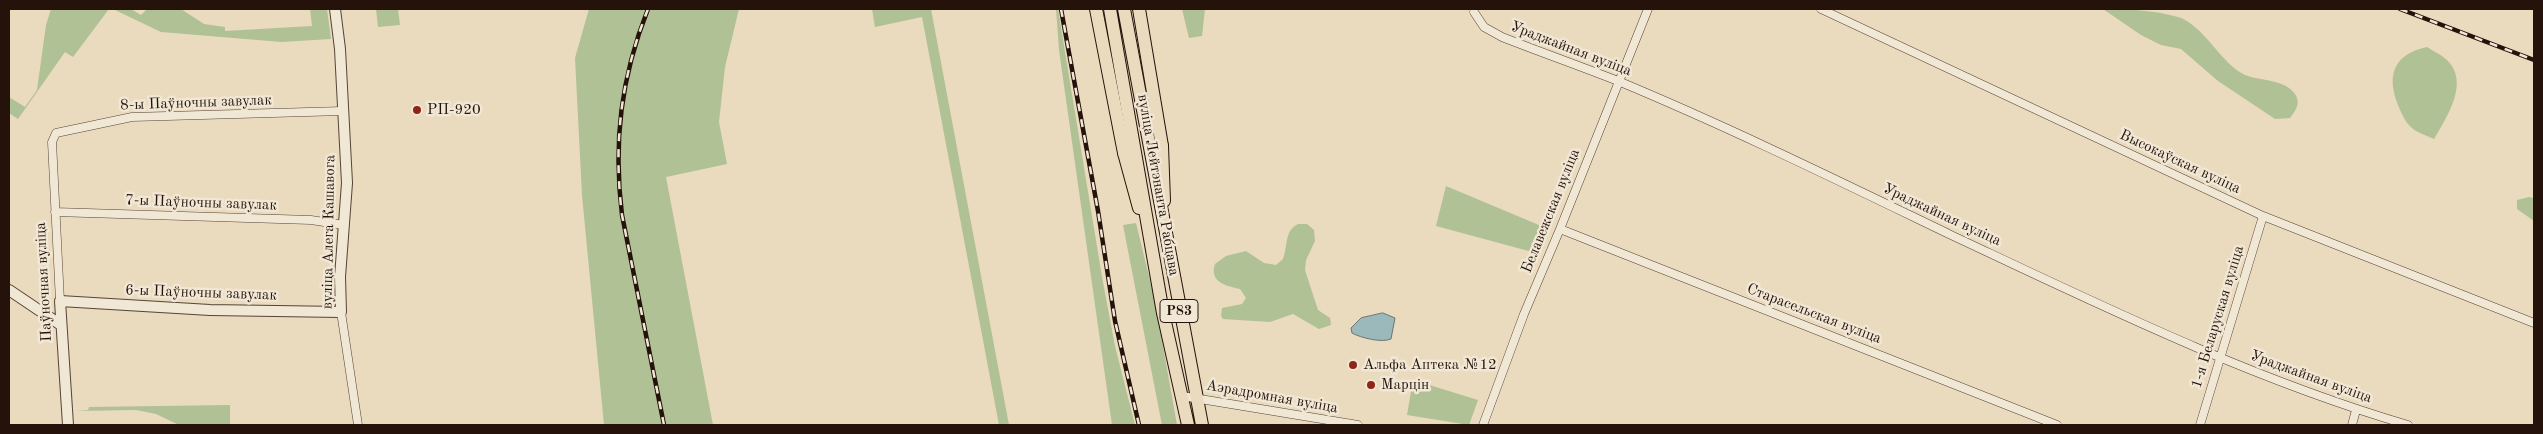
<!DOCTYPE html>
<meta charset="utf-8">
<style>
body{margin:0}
#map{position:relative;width:2543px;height:434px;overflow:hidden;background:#eadabe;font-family:"Old Standard TT",serif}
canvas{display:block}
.frame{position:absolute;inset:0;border:10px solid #24120b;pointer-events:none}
</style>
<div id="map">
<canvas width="2543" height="434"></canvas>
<div class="frame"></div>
</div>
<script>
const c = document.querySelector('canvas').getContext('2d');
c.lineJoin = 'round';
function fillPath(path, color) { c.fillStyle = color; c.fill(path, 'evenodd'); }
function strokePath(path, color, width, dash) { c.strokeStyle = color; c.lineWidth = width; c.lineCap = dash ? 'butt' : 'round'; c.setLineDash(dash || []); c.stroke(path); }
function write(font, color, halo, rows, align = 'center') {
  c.font = font + ' "Old Standard TT",serif'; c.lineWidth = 5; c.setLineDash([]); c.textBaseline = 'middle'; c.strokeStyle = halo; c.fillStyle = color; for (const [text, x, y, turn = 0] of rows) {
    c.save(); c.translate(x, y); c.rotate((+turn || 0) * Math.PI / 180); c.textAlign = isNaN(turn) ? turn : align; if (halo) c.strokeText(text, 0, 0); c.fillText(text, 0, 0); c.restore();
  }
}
fillPath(new Path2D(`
 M51,9H109L73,57L65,52L18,119L9,113V97L25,107L37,90L46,25Z
 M113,9H131L141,15L147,9H181L204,24L225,27V31L312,26L310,9H327L331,39L282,42L161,32Z
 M376,9H398L400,25L378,27Z
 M589,9H739L725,67L719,122L727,164L666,177L713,425H604L582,195L575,58Z
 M872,9H931L1009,425H999L922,17L875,27Z
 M1056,9H1058L1102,277L1115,346L1135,425H1112L1059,50Z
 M1182,9H1205L1202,36L1189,38Z
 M2103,9C2128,9 2154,10 2178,17C2204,25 2221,64 2245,75C2260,81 2285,79 2295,94C2301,103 2296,110 2290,118L2275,119L2218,81L2181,49L2161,45L2141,35Z
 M2427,47C2433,51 2442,55 2447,60C2470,82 2447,117 2434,139C2428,136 2421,134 2416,131C2407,126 2402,115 2398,105C2386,75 2394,54 2427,47Z
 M1446,186L1546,228L1536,253L1436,226Z
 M2529,197L2534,198V221L2517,209V200Z
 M1136,223L1155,301L1177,425H1162L1123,225Z
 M1298,224H1307L1314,230L1315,241L1306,260L1305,270L1318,310L1330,318L1331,325L1319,329L1293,314L1270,322L1223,319L1221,316L1222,308L1242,304L1246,298L1240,289C1226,286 1209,282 1215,264L1226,256L1246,251L1264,263L1276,265L1283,259C1288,246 1284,231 1298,224Z
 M1413,380L1478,400L1469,425L1407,415Z
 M230,405V425H179L156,414L136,410L76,411L88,410L89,407Z`), '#b0c196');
const water = new Path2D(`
 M1383,313L1395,318L1391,339C1382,343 1361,338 1352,333L1351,328L1361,318Z`);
fillPath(water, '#9bb8ba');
strokePath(water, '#6b7674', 1);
const minor = new Path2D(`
 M1821,9L2263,216L2534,323
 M1474,12L1484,27L1502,37C1540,52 1580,66 1618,81C1731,128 1841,182 1951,235C2100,305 2249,378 2408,425
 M55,212L311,220L344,225
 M1560,229L2057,425
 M60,301L52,142L56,133L132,117L343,111
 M341,312L358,425
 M1182,396L1358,425
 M1483,425L1524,314L1560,229L1648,9
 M2200,425L2263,216
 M2352,425L2356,410`);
const tertiary = new Path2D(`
 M9,290L61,325
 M68,425L60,301L210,310L341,312L340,277L347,183L340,49L335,9`);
const primary = new Path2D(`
 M1096,9L1124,153
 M1139,9L1162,146`);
const trunk = new Path2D(`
 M1110,9L1163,313L1188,425
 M1124,9L1202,425
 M1162,146L1164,201
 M1124,153L1139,208`);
strokePath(minor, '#564438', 9);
strokePath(tertiary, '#564438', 12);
strokePath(primary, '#24120b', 14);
strokePath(trunk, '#24120b', 14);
strokePath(minor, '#f1e7d5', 8);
strokePath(tertiary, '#f1e7d5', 10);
strokePath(primary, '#eadabe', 12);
strokePath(trunk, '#eadabe', 12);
const rail = new Path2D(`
 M648,9C621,77 613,142 622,215L664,425
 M1061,9L1098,211L1115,321L1139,425
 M2400,9L2534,60`);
strokePath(rail, '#24120b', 4.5);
strokePath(rail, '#f1e7d5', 2.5, [8]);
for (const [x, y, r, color] of [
 [417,110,5,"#8f2418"],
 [1353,365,5,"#8f2418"],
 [1371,385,5,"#8f2418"]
]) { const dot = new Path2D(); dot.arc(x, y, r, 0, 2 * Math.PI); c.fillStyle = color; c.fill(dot); strokePath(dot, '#f1e7d5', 2); }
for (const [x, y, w] of [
 [1179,311,38]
]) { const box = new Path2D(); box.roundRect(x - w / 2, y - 11.5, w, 23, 4); c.fillStyle = '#f1e7d5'; c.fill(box); strokePath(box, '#24120b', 1); }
write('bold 14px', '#24120b', null, [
 ["Р83",1179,311]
]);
write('15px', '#24120b', '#f1e7d5', [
 ["Ураджайная вуліца",1571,49,21],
 ["8-ы Паўночны завулак",196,103,-2],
 ["Высокаўская вуліца",2180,162,25],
 ["вуліца Лейтэнанта Рабцава",1158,185,80],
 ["7-ы Паўночны завулак",201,203,2],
 ["Белавежская вуліца",1551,211,-68],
 ["Ураджайная вуліца",1942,215,25],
 ["вуліца Алега Кашавога",329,232,-89],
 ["Паўночная вуліца",44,282,-93],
 ["6-ы Паўночны завулак",201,293,2],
 ["Старасельская вуліца",1814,314,21],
 ["1-я Беларуская вуліца",2218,317,-73],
 ["Ураджайная вуліца",2311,377,20],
 ["Аэрадромная вуліца",1272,397,10]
]);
write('15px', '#24120b', '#f1e7d5', [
 ["РП-920",427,110],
 ["Альфа Аптека №12",1363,365],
 ["Марцін",1381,385]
], 'left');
</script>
